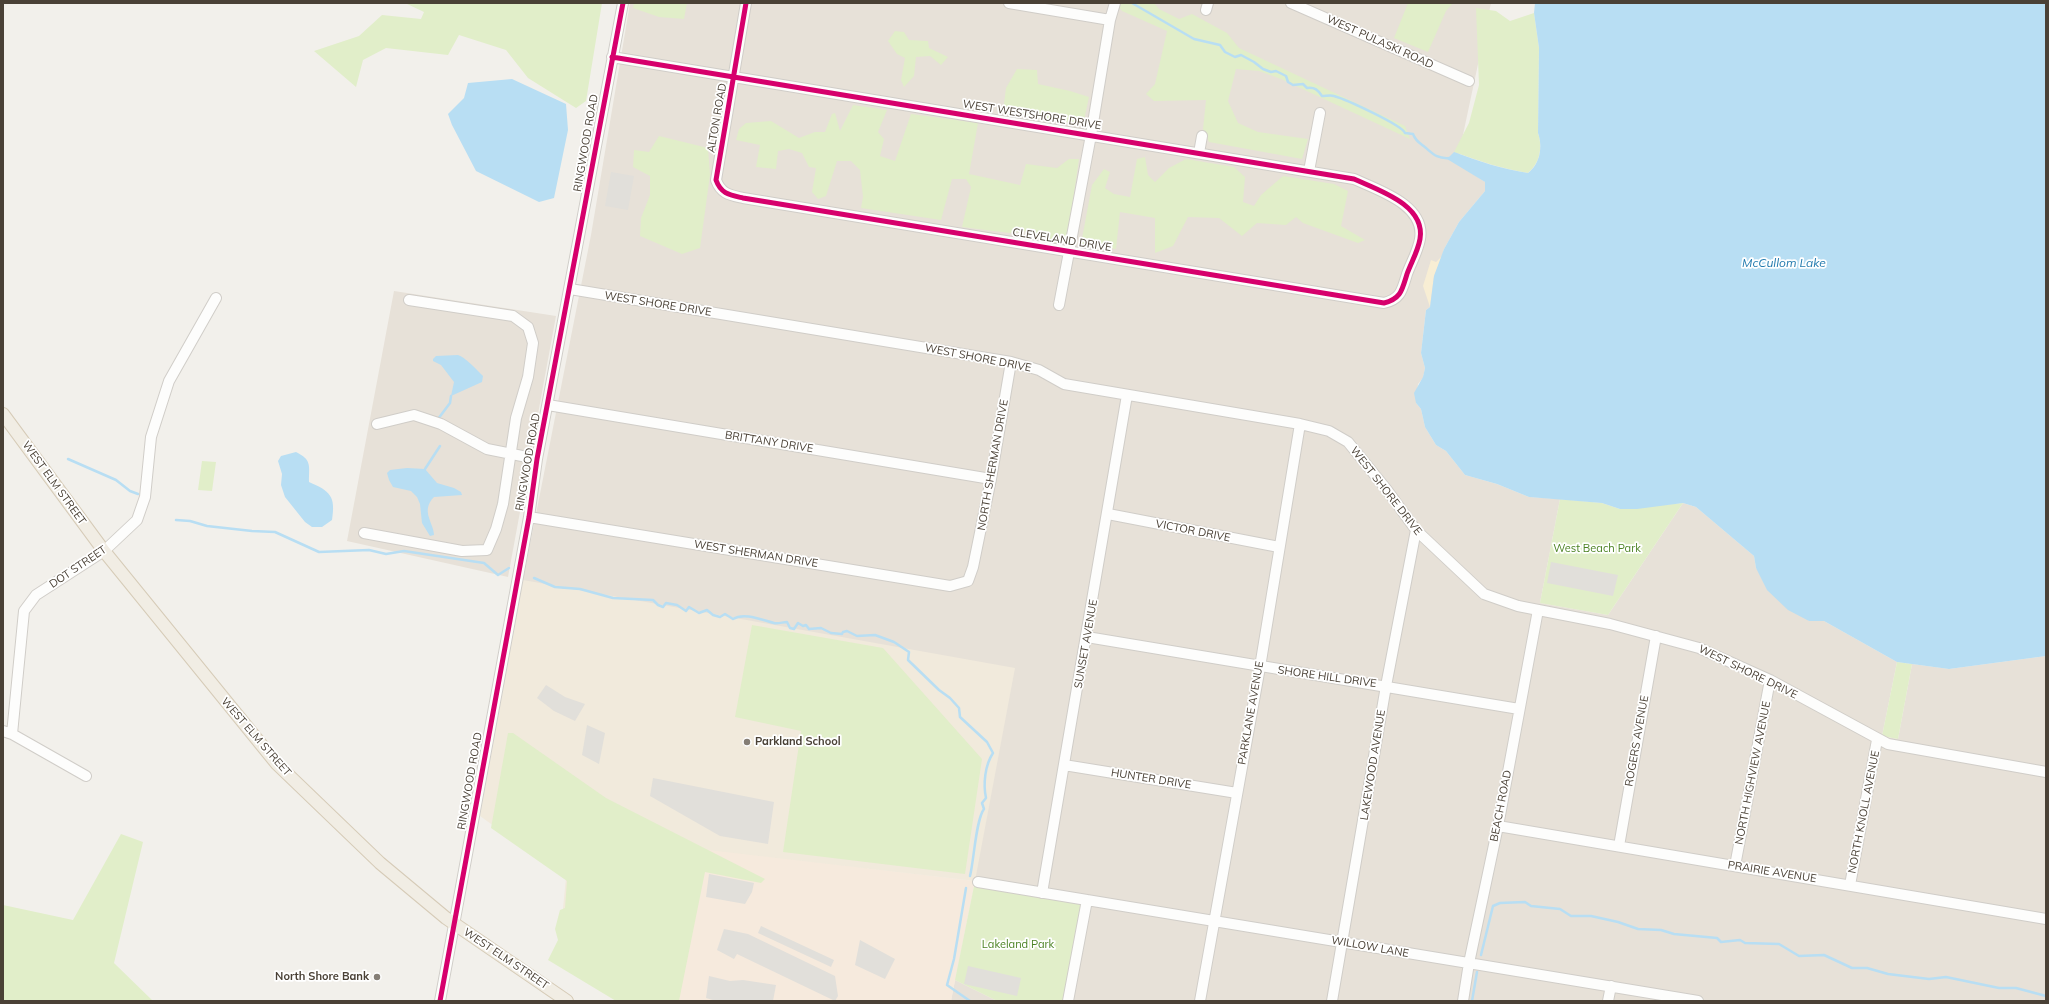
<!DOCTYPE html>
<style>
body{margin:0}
#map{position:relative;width:2049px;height:1004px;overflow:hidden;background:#f2f0eb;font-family:Mulish,sans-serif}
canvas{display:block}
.frame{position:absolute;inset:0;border:4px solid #4a4136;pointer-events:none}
</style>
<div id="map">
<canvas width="2049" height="1004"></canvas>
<div class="frame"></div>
</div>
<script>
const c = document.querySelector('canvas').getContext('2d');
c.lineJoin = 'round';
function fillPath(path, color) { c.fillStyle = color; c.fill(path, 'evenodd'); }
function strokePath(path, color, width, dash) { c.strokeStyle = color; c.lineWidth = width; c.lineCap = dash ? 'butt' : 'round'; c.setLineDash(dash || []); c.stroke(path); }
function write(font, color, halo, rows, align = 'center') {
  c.font = font + ' Mulish,sans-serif'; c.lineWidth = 3.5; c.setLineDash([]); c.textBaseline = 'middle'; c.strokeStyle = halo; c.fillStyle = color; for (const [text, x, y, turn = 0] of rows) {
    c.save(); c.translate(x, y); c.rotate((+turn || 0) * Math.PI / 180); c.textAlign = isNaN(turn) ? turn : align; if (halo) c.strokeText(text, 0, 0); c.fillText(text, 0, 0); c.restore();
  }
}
fillPath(new Path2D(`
 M630,3H1491L1457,163L1485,182V191L1459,222L1444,249L1430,307L1426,310L1421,353L1425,368L1423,378L1418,384L1416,403L1421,409L1425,427L1436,445L1446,451L1465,475L1497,484L1529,497L1560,499L1540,603L1608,615L1683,503L1696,507L1754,556L1756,568L1809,621H1824L1897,662L1882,736L1898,739L1912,664L1949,669L2046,656V1001H1068L975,881L523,580L591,235Z
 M394,291L556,316L508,577L347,541Z
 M955,980L997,1001H951Z`), '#e7e1d8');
fillPath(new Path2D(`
 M708,849L975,881L951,1001H677Z`), '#f6eadd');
fillPath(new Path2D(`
 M523,580L1015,668L975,881L708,850L677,1001L558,958L566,878L480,816Z`), '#f1eadc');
fillPath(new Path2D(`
 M405,3H602L586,101L576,108L528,78L506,50L459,35L448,55L386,48L363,60L356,87L314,51L359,36L382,15L421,19L424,12Z
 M634,3H687L684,19L659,17L633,8Z
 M1116,3H1154L1159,9L1179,19L1192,14L1227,33L1239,48L1405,126L1410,139L1281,79L1259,71L1236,69L1228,101L1238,123L1258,132L1308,139L1302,159L1209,142L1203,129L1206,100L1154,101L1146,94L1155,84L1167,31L1122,11Z
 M1408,3H1453L1446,11L1428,52L1394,38Z
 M1476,8L1496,11L1510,21L1534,13L1539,48L1538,133C1543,147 1540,163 1528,173C1503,169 1479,161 1454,152L1469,123L1479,85Z
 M895,31L904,32L909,40L928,41L929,48L948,57L941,65L930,56L916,57L914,76L904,87L901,80L905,58L897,54L888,41Z
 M1017,69L1037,70L1038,84L1070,91L1089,97L1083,125L1003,112L1006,88Z
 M853,105L887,110L878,132L884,139L880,156L895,161L911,114L978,123L969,174L1020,185L1026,164L1057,168L1069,159H1079L1068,236L1064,243H1053L1047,236L1024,231L1010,233L962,227L971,187L966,179H952L941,220L861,208L863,197L860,170L851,161H837L826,196L818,199L812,192L816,168L809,167L802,153L789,149L778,151L776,169L756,167L760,145L736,140L739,129L746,123L771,121L799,138L815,132H825L832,114L835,113L840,131Z
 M659,136L708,148L710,175L700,248L682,254L640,236L641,218L650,195V176L633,167L634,150L649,152Z
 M1145,157L1148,175L1155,182L1169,168L1186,159L1234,167L1245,177L1243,202L1254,206L1261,195L1283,176L1334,184L1348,191L1341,226L1365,240L1358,243L1303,223L1296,217L1286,225L1257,223L1242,236L1219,218L1188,217L1173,246L1155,253V218L1120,212L1116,249L1081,244L1092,185L1104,169L1110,172L1105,188L1114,194L1130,197L1137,159Z
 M202,461L216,462L212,491L198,490Z
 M1560,499L1602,503L1620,509L1683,503L1608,615L1540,603Z
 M752,625L883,648L982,759L965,874L783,852L801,731L735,717Z
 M1897,662L1912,664L1898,739L1882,736Z
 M508,733H513L606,798L765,879L761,883L705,872L679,1001H616L548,960L558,940L555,929L560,910L565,908L567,881L491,828Z
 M121,834L143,842L114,963L153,1001H3V905L73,920Z
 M975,881L1087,900L1068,1001H997L955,980Z`), '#e1eec9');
fillPath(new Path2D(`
 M1443,255L1434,276L1430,307L1423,286L1431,260L1436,262Z`), '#f8eed4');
fillPath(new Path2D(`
 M611,172L634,176L628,210L605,206Z
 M1551,562L1618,575L1613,596L1547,583Z
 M546,685L565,697L585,704L575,721L554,711L537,698Z
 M587,725L605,733L599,764L582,755Z
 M653,778L774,802L768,844L720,836L650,796Z
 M709,874L754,883L752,892L745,904L706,897Z
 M761,926L834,960L831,967L758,933Z
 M724,929L748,934L835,976L838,996L835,1001L737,954L734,959L717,950Z
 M860,940L895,959L885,979L855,965Z
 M968,966L1021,978L1017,996L964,984Z
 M709,976L730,981L743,980L776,985L773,1001H716L706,998Z`), '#e1dfda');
fillPath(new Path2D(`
 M1535,3H2046V656L1949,669L1897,662L1824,621H1809L1788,610L1767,590L1756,568L1754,556L1696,507L1683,503L1637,509H1620L1602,503L1529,497L1497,484L1465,475L1446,451L1436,445L1425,427L1421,409L1416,403L1414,393L1423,377L1425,368L1421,353L1426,310L1430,307L1434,276L1444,249L1459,222L1485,191V182L1447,159L1454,152C1478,161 1502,169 1528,173C1540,164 1543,147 1538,133L1539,48L1534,13Z
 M512,79L566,104L568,130L554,198L539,202L476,171L452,125L448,114L464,98L468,83Z
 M458,355C465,357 477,370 483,376L482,382L451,396L454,382L441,365L433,361V359L436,356Z
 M296,452C312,460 309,465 309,482C330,491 336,496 332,520L322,527H312L305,522L285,497L281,485L282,474L278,461L281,456Z
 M407,468L425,469L437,483L454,488L461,492L462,495L434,497C420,511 434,523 434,535L430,536L422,523L420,504L417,497L411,491L393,487L389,480L387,473L390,470Z`), '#b8def3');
strokePath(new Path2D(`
 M1132,3L1194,39L1220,45L1225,52L1235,57L1241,55L1254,62L1263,69L1271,72L1276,71L1286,76L1288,82L1293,85L1303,84L1307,88C1315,87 1318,90 1322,96C1326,96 1331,95 1334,96C1345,99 1402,125 1405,133L1413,134C1416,142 1420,143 1426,148C1434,155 1438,159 1450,158
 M438,419L450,403L451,396
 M68,459L116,480L130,491L138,494
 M425,469L440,446
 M176,520L190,521L207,526L252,531L275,532L319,552L369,550L386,554L404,551L484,563L498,575L509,568
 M534,578L555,587L580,589L613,598L653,600L658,605L663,607L666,603L677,605L686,611L689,607L699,613L707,610L713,615L720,617L725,614L733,619C744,612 762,620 774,623C778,624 783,622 787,622L790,628L794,629L798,623L803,626L806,625L809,629L821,628L831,633L842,634L843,632L847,631L857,636L875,635L894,642L909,652L908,660L939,690L950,698L959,708L960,717L987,742L993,753C985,765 983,784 986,798L982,803L984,809C976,819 974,860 970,876
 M966,888L954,959L947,985L970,1001
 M1481,955L1493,906L1500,903L1525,902L1531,906L1560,909L1571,916H1591L1618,922L1638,929L1661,930L1674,934L1717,938L1721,942L1740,940L1745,943L1779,944L1799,956L1824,955L1852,968H1867L1888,974L1929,979L1946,977L1999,988H2016L2046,996
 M1472,1001L1477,972`), '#b8def3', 2.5);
const minor = new Path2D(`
 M1009,3L1110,20
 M1291,3L1469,81
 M1206,10L1208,3
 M612,57L1354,179C1378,190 1426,205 1420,239C1418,251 1411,263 1407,274C1402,290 1401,299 1384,303L743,198C730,195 721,194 716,180L746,3
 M1199,153L1202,136
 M1309,171L1320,113
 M570,289L1011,362L1039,370L1064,384L1300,424L1329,431L1348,442L1387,490L1416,530L1484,594L1518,606L1610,624L1699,648L1770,680L1888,744L2046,772
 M1059,305L1091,135L1110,20L1115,3
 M548,405L991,479
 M377,424L414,415L441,424L487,449L537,459
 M1108,514L1279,547
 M529,517L950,586L968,581L973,567L991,479L1011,362
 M364,533L462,551L487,550L496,529L503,504L516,418L528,377L533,343L528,327L513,316L409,300
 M1087,637L1519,709
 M3,731L12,734L86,776
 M12,734L24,611L36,595L104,551L137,520L145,497L151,437L169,381L216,298
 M1064,765L1237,793
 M1498,826L2046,919
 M1619,846L1656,636
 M1735,866L1770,680
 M978,882L1698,1001
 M1850,885L1877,740
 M1042,893L1127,395
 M440,1001L529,517L537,459L623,3
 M1068,1001L1087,900
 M1200,1001L1260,667L1300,424
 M1332,1001L1386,686L1416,530
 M1463,1001L1469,963L1498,826L1538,610
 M1608,1001L1611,986`);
const major = new Path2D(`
 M3,414L104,551L277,764L380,863L446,918L567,1001`);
strokePath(minor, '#d0cdc8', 12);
strokePath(major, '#d6cbb7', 14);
strokePath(minor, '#fdfdfc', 10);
strokePath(major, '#f1ede4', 12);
strokePath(new Path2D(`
 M612,57L1354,179C1378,190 1426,205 1420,239C1418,251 1411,263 1407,274C1402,290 1401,299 1384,303L743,198C730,195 721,194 716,180L746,3
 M440,1001L529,517L537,459L623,3`), '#d6006c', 5);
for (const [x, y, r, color] of [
 [747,742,4,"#857e75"],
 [377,977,4,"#857e75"]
]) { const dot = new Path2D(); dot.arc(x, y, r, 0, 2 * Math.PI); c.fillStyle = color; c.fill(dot); strokePath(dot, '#fff', 1.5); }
write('11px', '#4a4136', '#fff', [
 ["WEST PULASKI ROAD",1380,42,24],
 ["WEST WESTSHORE DRIVE",1032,115,9],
 ["ALTON ROAD",717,118,-80],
 ["RINGWOOD ROAD",586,143,-80],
 ["CLEVELAND DRIVE",1062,240,9],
 ["WEST SHORE DRIVE",658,304,9],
 ["WEST SHORE DRIVE",978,358,11],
 ["BRITTANY DRIVE",769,442,9],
 ["RINGWOOD ROAD",528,462,-80],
 ["NORTH SHERMAN DRIVE",993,465,-80],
 ["WEST ELM STREET",54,483,54],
 ["WEST SHORE DRIVE",1386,491,52],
 ["VICTOR DRIVE",1193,531,11],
 ["WEST SHERMAN DRIVE",756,554,9],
 ["DOT STREET",78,567,-34],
 ["SUNSET AVENUE",1086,644,-80],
 ["WEST SHORE DRIVE",1748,672,26],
 ["SHORE HILL DRIVE",1327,677,8],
 ["PARKLANE AVENUE",1251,713,-80],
 ["WEST ELM STREET",256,737,49],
 ["ROGERS AVENUE",1637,741,-80],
 ["LAKEWOOD AVENUE",1373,765,-81],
 ["NORTH HIGHVIEW AVENUE",1753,773,-79],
 ["HUNTER DRIVE",1151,779,9],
 ["RINGWOOD ROAD",470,781,-80],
 ["BEACH ROAD",1501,806,-79],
 ["NORTH KNOLL AVENUE",1864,812,-79],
 ["PRAIRIE AVENUE",1772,872,9],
 ["WILLOW LANE",1370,947,10],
 ["WEST ELM STREET",506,959,34]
]);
write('11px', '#4b8223', '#fff', [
 ["West Beach Park",1597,549],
 ["Lakeland Park",1018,945]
]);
write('bold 11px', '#4a4136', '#fff', [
 ["Parkland School",755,742],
 ["North Shore Bank",369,977,"right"]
], 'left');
write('italic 12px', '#227aae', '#fff', [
 ["McCullom Lake",1784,263]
]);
</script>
